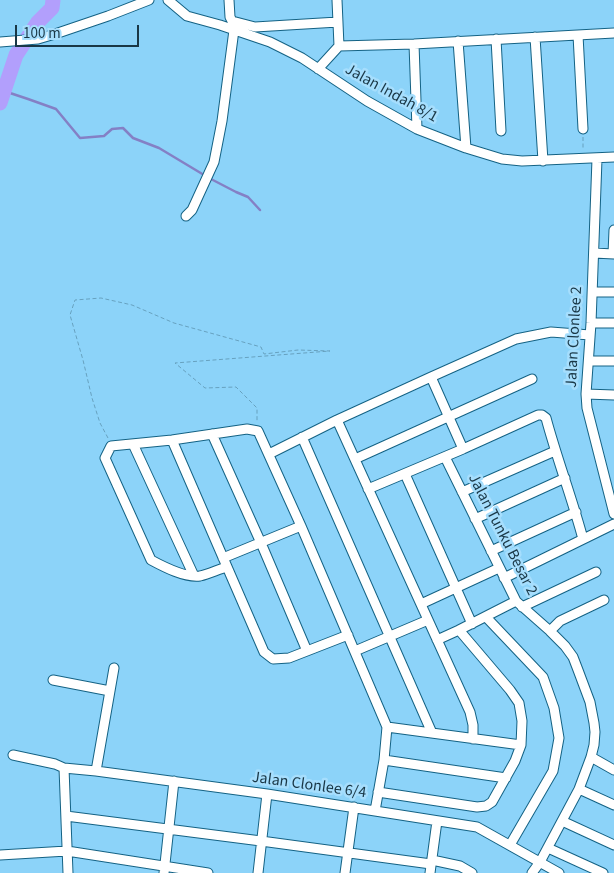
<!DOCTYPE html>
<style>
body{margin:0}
#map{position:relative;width:614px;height:873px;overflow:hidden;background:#8cd3f9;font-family:"Source Sans 3",sans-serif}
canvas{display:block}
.scale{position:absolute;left:15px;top:25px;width:124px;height:22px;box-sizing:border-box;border:2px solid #193746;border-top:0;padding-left:6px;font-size:15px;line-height:18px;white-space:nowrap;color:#193746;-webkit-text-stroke:4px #a6defd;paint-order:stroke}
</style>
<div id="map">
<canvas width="614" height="873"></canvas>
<div class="scale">100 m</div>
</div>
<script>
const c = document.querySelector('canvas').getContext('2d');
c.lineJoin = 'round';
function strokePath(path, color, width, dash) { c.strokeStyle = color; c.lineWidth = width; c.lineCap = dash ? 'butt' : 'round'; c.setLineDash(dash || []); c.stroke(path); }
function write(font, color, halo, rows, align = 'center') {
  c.font = font + ' "Source Sans 3",sans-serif'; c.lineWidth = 5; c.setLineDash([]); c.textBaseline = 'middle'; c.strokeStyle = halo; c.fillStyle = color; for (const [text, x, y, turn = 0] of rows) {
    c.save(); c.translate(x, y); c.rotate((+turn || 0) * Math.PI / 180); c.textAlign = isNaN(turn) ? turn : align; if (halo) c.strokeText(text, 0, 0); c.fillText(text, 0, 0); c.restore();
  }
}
strokePath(new Path2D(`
 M4,91L28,99L56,109L80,138L104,136L112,129L123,128L133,138L159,148L204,175
 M209,178L236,192L248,197L260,210`), '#8480c5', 2.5);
strokePath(new Path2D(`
 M0,103L16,55L38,22L52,8L53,0`), '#b29ffc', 15);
const minor = new Path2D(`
 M168,0L187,16L220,25L270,42L302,58L367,101L417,129L466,148L502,159L522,161L614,157
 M229,0L230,17L232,21L255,27L338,22
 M578,35L583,129
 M535,37L543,161
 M496,39L501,131
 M458,41L466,148
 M0,42L38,39L55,34L108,16L149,0
 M414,44L417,129
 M339,46L414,44L614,33
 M318,69L339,46L337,0
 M597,159L591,323L586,394L587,408L614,514
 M186,216L192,210L214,162L222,121L234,30
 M594,253L614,254
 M613,254L614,230
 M593,292H614
 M591,323H614
 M589,361H614
 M431,377L463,449
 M586,394L614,395
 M337,420L470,712L473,725V739
 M212,434L261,543L307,651
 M302,437L432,733
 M172,440L264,652L273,659L289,658L348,635
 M133,444L194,576
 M269,454L337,420L431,377L516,339L551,332L590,335
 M445,457L516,601L550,631L565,646L573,657L578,670L590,702L594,723L595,732L594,745L591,757L579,789L540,862L532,873
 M355,459L532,379
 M405,474L472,624
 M368,489L463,449L538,415H542L546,418C557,459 572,498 583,539
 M462,492L555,451
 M475,519L565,478
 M491,551L576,512
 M223,558L301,526
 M227,567C219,569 209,574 200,576C185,578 164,567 151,560L105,458L111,446L172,440L247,429L258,431L301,526L387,727L384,760L375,811
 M504,578L614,524
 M421,604L499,568
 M522,607L596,572
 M486,617L543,677L554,708L559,738L553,771L510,845
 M459,630L516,601
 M550,631L560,621L604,600
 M437,640L459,630L510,690L519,703L522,721L521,745
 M355,651L428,620
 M53,680L110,691
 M13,755L55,764L64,768L96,771L267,794L477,827L559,873
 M591,757L614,770
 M384,760L506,778
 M64,768L68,873
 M96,771L114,668
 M579,789L614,805
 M378,792L477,807L486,806L492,802L515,761L521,745L387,727
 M66,816L261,841L431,864
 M562,821L614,845
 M548,848L603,873
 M0,855L67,851L208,873
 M432,860L460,866L472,873
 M164,873L174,781
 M258,873L267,794
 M345,873L354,807
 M430,873L437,821`);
strokePath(minor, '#146284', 11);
strokePath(new Path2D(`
 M583,137V150
 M108,438L100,423L92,398L83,360L70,315L75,300L101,298L132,305L174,323L261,347L264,354L298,350L330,351L175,363L205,388L236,387L257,408V421`), '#67a1bf', 1, [4, 2.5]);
strokePath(minor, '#fff', 9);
write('16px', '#193746', '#a6defd', [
 ["Jalan Indah 8/1",391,94,29],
 ["Jalan Clonlee 2",575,337,-87],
 ["Jalan Tunku Besar 2",502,535,63],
 ["Jalan Clonlee 6/4",309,786,8]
]);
</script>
